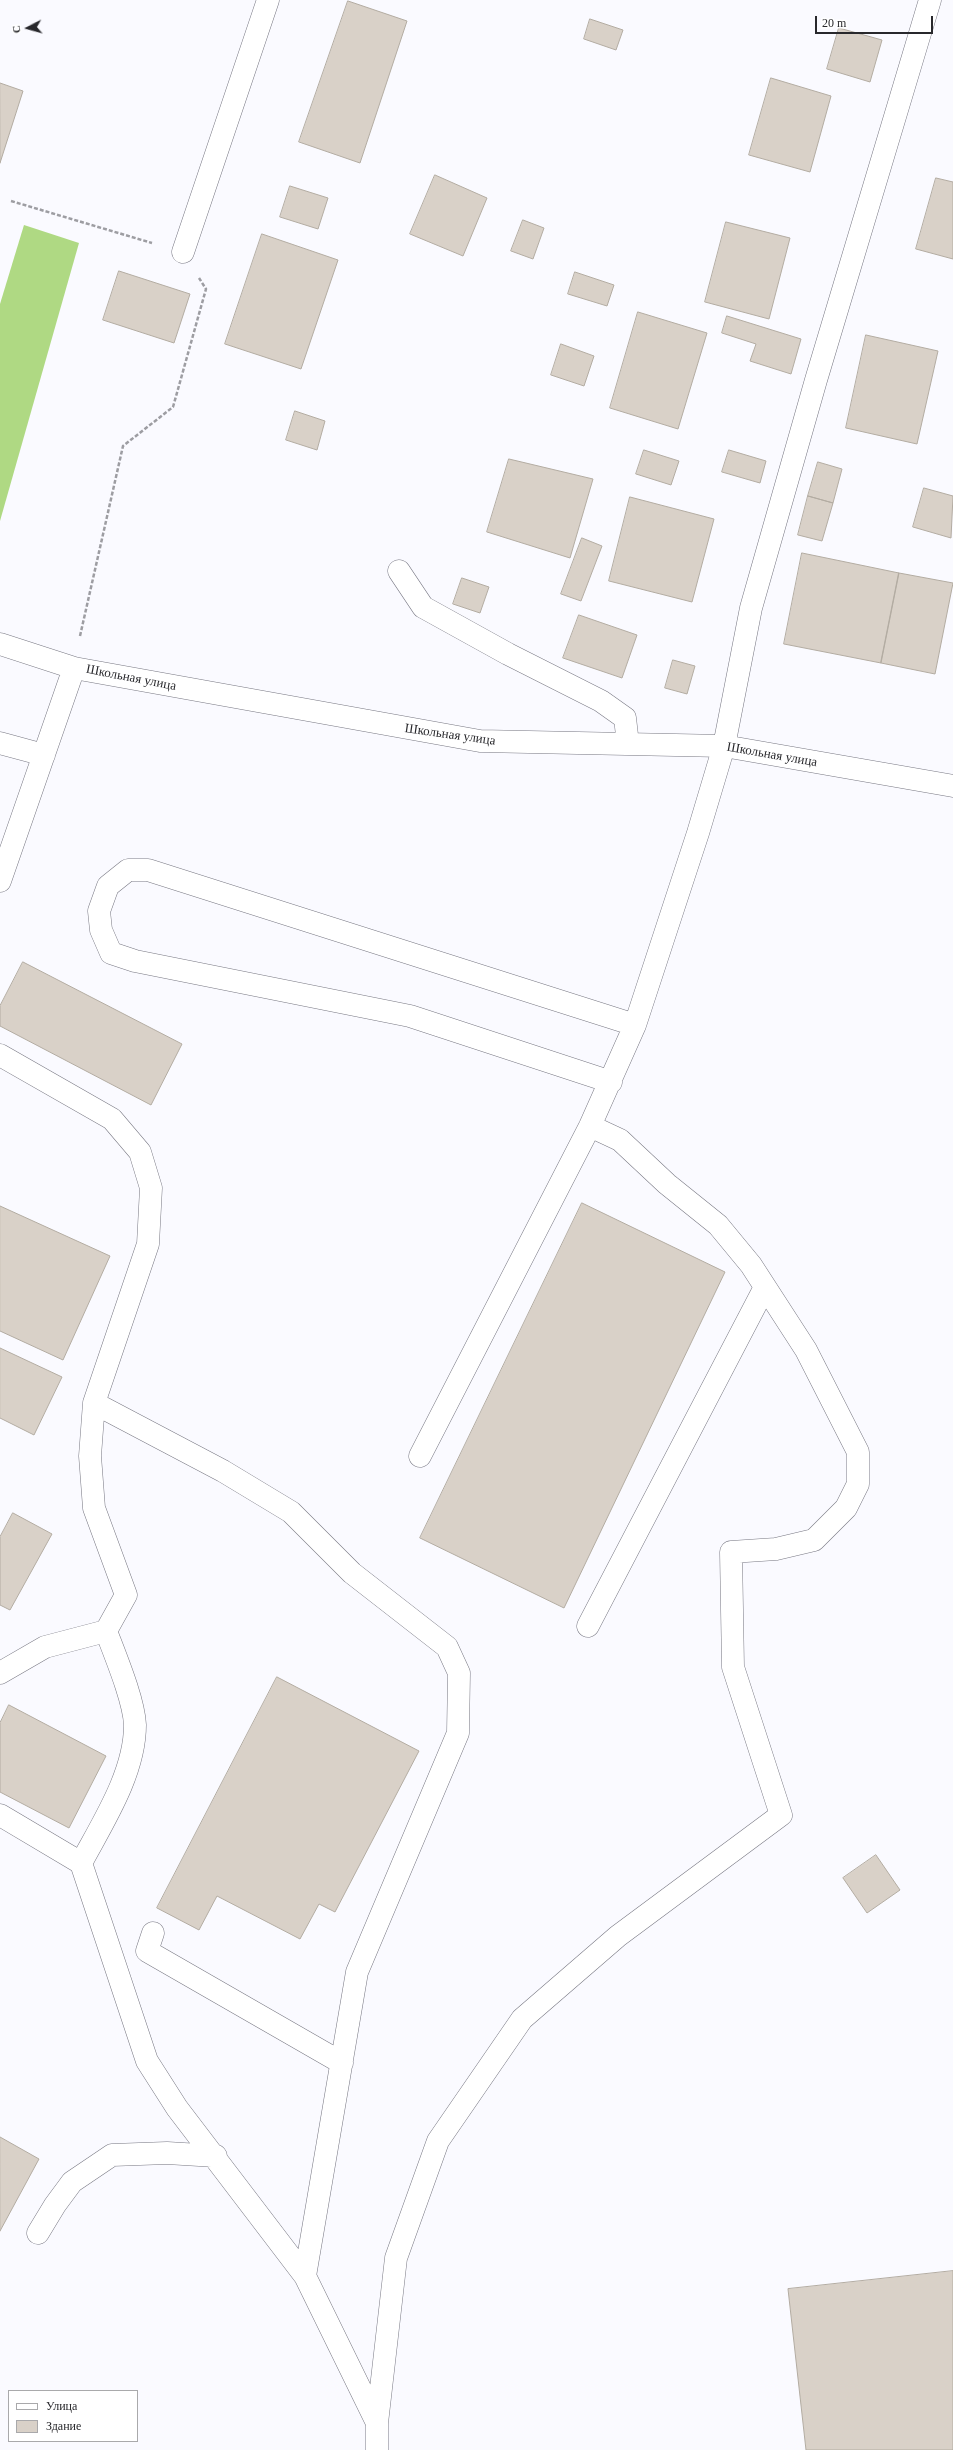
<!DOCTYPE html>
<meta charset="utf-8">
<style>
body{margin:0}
#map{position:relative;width:953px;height:2450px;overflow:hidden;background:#fafaff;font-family:"Times New Roman",serif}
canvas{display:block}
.legend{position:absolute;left:8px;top:2390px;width:130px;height:52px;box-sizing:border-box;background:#fff;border:1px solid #a9a9ab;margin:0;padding:5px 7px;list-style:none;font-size:12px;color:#28282c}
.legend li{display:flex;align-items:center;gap:8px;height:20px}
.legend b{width:20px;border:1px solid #a9a9ab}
.north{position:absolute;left:8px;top:8px;width:40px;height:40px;-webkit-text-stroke:3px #fff;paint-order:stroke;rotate:264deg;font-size:11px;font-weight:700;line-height:16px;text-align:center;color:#28282c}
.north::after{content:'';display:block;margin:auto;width:14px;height:18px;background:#28282c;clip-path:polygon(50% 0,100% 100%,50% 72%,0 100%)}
.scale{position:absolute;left:815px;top:16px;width:118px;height:18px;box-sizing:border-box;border:2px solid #28282c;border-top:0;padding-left:5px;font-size:12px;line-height:14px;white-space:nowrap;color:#28282c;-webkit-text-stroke:3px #fff;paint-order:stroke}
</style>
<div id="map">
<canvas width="953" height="2450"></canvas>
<ul class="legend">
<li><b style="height:5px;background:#fff"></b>Улица</li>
<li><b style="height:11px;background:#d9d1c8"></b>Здание</li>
</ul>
<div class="north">С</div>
<div class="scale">20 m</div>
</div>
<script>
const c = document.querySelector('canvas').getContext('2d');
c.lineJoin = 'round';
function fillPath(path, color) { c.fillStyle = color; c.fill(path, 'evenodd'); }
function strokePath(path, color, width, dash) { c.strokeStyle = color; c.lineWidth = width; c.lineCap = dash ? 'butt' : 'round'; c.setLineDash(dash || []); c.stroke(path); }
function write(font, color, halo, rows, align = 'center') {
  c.font = font + ' "Times New Roman",serif'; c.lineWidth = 3.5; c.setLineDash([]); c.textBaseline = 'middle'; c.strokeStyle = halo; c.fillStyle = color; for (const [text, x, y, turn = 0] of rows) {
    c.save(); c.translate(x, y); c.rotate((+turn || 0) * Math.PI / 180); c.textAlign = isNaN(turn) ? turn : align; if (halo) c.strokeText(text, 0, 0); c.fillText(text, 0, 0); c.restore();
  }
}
fillPath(new Path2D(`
 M24,225L79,243L0,521V304Z`), '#afd983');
const building = new Path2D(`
 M348,1L407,21L360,163L299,142Z
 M590,19L623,30L616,50L584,39Z
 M839,28L882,40L870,82L827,69Z
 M771,78L831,96L810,172L749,155Z
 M0,83L23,91L0,163Z
 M435,175L487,198L463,256L410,234Z
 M936,178L953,182V259L916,249Z
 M290,186L328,198L318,229L280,217Z
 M523,220L544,228L533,259L511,251Z
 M726,222L790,238L769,319L705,302Z
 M262,234L338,260L301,369L225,344Z
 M119,271L190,294L174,343L103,320Z
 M575,272L614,285L607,306L568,294Z
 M638,312L707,333L678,429L610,408Z
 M727,316L801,339L791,374L750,361L756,344L722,333Z
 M866,335L938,351L917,444L846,428Z
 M561,344L594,356L584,386L551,375Z
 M295,411L325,421L317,450L286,440Z
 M644,450L679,461L671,485L636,474Z
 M729,450L766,461L760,483L722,472Z
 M509,459L593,479L570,558L487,532Z
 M818,462L842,469L833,503L808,496Z
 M924,488L953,496L951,538L913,527Z
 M808,496L833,503L822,541L798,535Z
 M630,497L714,519L692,602L609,581Z
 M582,538L602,546L581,601L561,594Z
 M802,553L899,573L881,663L784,644Z
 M899,573L953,583L935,674L881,663Z
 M462,578L489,587L480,613L453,604Z
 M579,615L637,635L622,678L563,658Z
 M673,660L695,666L687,694L665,688Z
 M23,962L182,1044L151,1105L0,1026V1006Z
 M582,1203L725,1272L564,1608L420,1538Z
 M0,1206L110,1256L63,1360L0,1331Z
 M0,1348L62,1377L34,1435L0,1418Z
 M13,1513L52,1534L10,1610L0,1605V1537Z
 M277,1677L419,1751L335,1912L319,1904L300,1939L217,1896L199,1930L157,1908Z
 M9,1705L106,1756L69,1828L0,1792V1723Z
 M876,1855L900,1890L867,1913L843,1878Z
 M0,2137L39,2159L0,2231Z
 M953,2271V2450H806L788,2289Z`);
fillPath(building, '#d9d1c8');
strokePath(building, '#b3aca2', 1);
const minor = new Path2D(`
 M183,252L268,0
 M399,571L423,607L508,654L601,701L625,718L628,744
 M0,644L74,668L480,741L724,746L953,786
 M0,743L44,755
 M0,881L74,668
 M0,1055L112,1119L140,1152L151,1188L148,1244L94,1403L90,1456L94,1508L126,1595L106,1631L45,1647L0,1673
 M611,1082L410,1016L135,961L111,953L101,930L99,911L108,886L128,870H148L635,1025
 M94,1403L223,1471L291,1512L352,1573L447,1647L459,1673L458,1733L357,1972L305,2276L377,2423
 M420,1456L590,1126L635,1025L698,833L724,746L751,608L816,380L930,0
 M588,1626L765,1287
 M0,1815L81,1863C103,1822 135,1773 135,1725C134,1700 115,1655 106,1631
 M81,1863L147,2061L177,2108L305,2276
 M153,1933L147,1951L342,2063
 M38,2233L55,2205L72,2182L112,2155L167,2153L216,2156
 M377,2450V2423L396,2258L438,2141L522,2019L618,1936L781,1815L733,1667L731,1552L776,1549L814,1540L846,1508L858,1484V1452L806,1350L751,1265L718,1225L667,1184L620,1140L590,1126`);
strokePath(minor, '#787883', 23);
strokePath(new Path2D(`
 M11,201L152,243
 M80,636L123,446L173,407L206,289L199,278`), '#9d9da2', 2.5, [4, 2]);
strokePath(minor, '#fff', 22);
write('13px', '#28282c', '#fff', [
 ["Школьная улица",131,678,11],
 ["Школьная улица",450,735,8],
 ["Школьная улица",772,755,10]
]);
</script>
